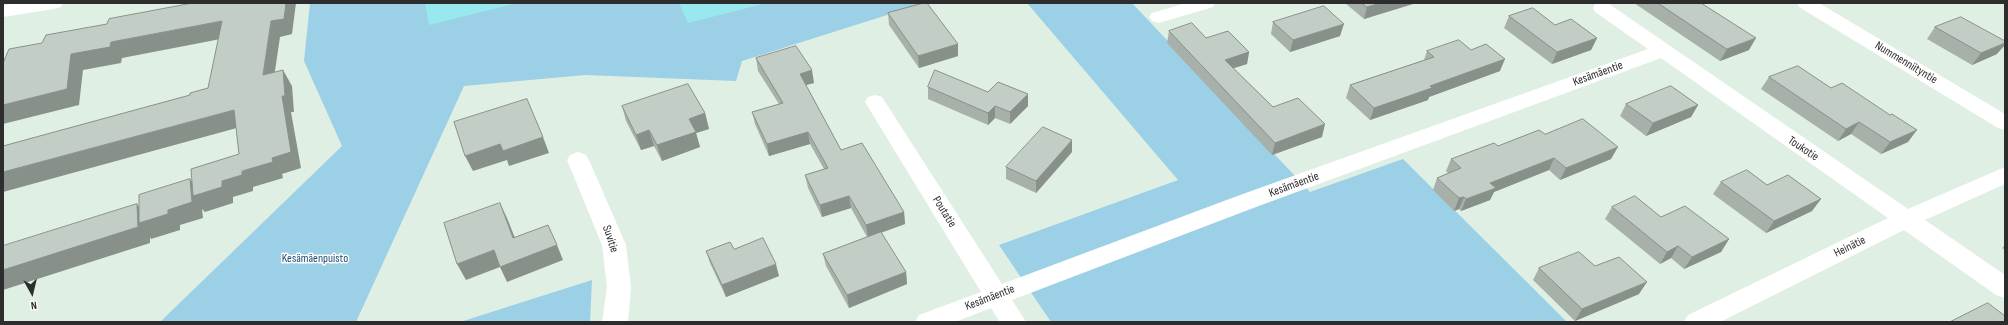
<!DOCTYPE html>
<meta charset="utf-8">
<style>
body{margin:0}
#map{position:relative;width:2008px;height:325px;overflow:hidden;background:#e0efe3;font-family:"Sofia Sans Condensed",sans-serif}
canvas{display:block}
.frame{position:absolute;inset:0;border:4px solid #2d2d2d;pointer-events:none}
.north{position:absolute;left:12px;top:273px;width:40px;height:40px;-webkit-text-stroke:3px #fff;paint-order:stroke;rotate:172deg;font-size:11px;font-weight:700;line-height:16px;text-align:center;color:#2d2d2d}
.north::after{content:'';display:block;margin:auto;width:14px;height:18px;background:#2d2d2d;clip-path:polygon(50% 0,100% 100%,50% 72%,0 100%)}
</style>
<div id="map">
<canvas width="2008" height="325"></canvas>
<div class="frame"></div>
<div class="north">N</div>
</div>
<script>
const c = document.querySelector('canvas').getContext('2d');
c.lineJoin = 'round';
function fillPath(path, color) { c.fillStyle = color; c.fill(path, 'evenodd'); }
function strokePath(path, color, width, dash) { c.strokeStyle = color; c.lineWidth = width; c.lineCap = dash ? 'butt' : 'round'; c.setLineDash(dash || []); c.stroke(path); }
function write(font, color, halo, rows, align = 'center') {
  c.font = font + ' "Sofia Sans Condensed",sans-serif'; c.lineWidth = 3; c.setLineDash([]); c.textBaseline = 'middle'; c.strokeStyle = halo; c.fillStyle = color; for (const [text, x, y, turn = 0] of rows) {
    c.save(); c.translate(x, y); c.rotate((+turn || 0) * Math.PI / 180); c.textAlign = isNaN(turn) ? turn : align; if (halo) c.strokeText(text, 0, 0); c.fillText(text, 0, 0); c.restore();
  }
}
fillPath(new Path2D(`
 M310,3H925L742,61L736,81L585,75L464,86L356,322H160L342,146L304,61Z
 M1027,3H1132L1310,192L1403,159L1567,322H1051L999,245L1178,180Z
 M592,280L590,322H460Z`), '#9cd0e6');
fillPath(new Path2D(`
 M425,3H518L429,25Z
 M679,3H767L688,23Z`), '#98e8ed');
fillPath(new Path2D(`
 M1186,3H1215L1213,7L1159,23L1152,21L1149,17L1152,13Z
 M1605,3L1609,4L1908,209L2005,167V184L1925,220L2005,275V298L1996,295L1904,230L1720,322H1684L1688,315L1888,218L1661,58L1256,207L1012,300L1026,322H1000L991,308L955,322H915L919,315L981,292L865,102L868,97L875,95L882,97L1002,284L1240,195L1648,49L1595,12L1593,8L1595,4Z
 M578,152L586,155L589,160L626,245L631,287L628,322H602L607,287L602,245L567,160L570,155Z`), '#fff');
fillPath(new Path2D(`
 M18,3H63L61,7L54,9L3,17V5Z
 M1797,3H1819L2005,114V130L1998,128L1799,7Z`), '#fff');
fillPath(new Path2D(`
 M1345,3H1416L1364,19Z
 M1634,3H1706L1703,4L1749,50L1720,61Z
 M888,13L958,44V56L919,68L889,25Z
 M1509,16L1555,25L1597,38L1591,50L1552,64L1504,28Z
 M1273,22L1340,36L1290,52L1271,34Z
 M1935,27L1997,54L1972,65L1927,39Z
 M1169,31L1206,38L1249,52L1247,64L1233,68L1273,107L1322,137L1272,155L1167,43Z
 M1471,50L1500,71L1429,97L1428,100L1370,120L1346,98L1350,85L1424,60L1427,51Z
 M756,58L814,83L806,85L841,150L904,212L905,224L881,233L906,272L907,284L849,308L826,266L823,254L867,237L851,208L822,217L808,188L805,175L824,169L810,144L769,156L755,124L752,112L779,104L758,71Z
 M1769,77L1908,142L1881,154L1851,134L1838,141L1761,89Z
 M928,87L988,92L1028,106L1010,124L995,118L988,125L928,99Z
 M1626,104L1698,105L1691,117L1646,136L1620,116Z
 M622,106L705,113L709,129L696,133L700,147L662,161L654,146L641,150L626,121Z
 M1545,134L1611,159L1560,180L1549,170L1494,192L1490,200L1461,211L1459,209L1454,211L1433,190L1437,178L1448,173L1446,171L1451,159Z
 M1072,152L1036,193L1006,179V167Z
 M1721,182L1767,185L1812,211L1766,233L1713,194Z
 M1612,207L1661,217L1729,239L1721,252L1684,269L1671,258L1660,264L1605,219Z
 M2005,245V250L2002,248Z
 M734,249L779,276L726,297L710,263L706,251Z
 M1595,266L1639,294L1575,321L1533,280L1539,268Z`), '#a7b1a9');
fillPath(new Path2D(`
 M286,3H296L292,34L280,37L272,91L263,75L271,21Z
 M1381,3H1416L1364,19L1367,7Z
 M222,21L231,37L122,58L121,63L83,70L79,105L3,124V105L71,54L111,42Z
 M1344,24L1340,36L1290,52L1293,40Z
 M1597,38L1591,50L1552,64L1557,52Z
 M1756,38L1749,50L1720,61L1727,49Z
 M2005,43V45L1997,54L1972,65L1981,53Z
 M958,44V56L919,68L918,56Z
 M1249,52L1247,64L1222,72L1225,60Z
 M1505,59L1500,71L1429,97L1428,100L1370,120L1374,108L1430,86Z
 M283,70L292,86L294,112H291L301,168L282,174L283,178L253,187V191L233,197V203L205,212L202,209L203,218L180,225V230L151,239L150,237V243L3,290V270L137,204L149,220L168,210L190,179L201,194L222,181L272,158L282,96Z
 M812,70L814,83L802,86L800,74Z
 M1028,94V106L1010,124V112Z
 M1698,105L1691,117L1646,136L1653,123Z
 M995,106V118L988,125V113Z
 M234,110L244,126L3,192V172Z
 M705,113L709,129L696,133L700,147L662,161L657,145L689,119Z
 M1859,122L1851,134L1838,141L1846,129Z
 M1325,124L1322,137L1272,155L1275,143Z
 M649,130L654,146L641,150L636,135Z
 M1917,130L1908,142L1881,154L1890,142Z
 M808,132L810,144L769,156L767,144Z
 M543,137L549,153L509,166L507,160L473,171L465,156L500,144Z
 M1072,140V152L1036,193V181Z
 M1618,147L1611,159L1560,180L1566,168Z
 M1554,158L1549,170L1494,192L1490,200L1461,211L1466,199L1490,183Z
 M849,196L851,208L822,217L820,205Z
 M1464,197L1459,209L1454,211L1459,198Z
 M1821,199L1812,211L1766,233L1774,221Z
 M500,203L507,218L521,253L513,238Z
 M904,212L905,224L868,237L866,225Z
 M1729,239L1721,252L1684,269L1692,257Z
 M557,245L563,260L507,282L500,267L466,280L457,264L494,250Z
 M1678,246L1671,258L1660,264L1667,252Z
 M776,264L779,276L726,297L722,285Z
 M906,272L907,284L849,308L847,295Z
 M1647,282L1639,294L1575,321L1582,309Z`), '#88908a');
const building = new Path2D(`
 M193,3H286L284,19L271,21L263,75L283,70L285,96H282L291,152L272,158L273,162L242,171V175L222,181V187L193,196L191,169L239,154L234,110L3,172V146L190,95V93L208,88L222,21L111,42L110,47L71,54L67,89L3,105V63L9,49L42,43L46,35L107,24L109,19Z
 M924,3H927L958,44L918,56L888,13Z
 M1362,3H1381L1367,7Z
 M1658,3H1701L1756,38L1727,49Z
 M1324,6L1344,24L1293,40L1273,22Z
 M1533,8L1555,25L1571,19L1597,38L1557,52L1509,16Z
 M1961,17L2005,41V43L1981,53L1935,27Z
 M1192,23L1206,38L1228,31L1249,52L1225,60L1273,107L1298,98L1325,124L1275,143L1169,31Z
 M1459,40L1471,50L1486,44L1505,59L1430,86L1432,88L1374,108L1350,85L1434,57L1427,51Z
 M796,46L812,70L800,74L841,150L862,143L904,212L866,225L849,196L820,205L805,175L828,168L808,132L767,144L752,112L783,103L756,58Z
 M1798,66L1831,88L1842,83L1890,115L1892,114L1917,130L1890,142L1859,122L1846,129L1769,77Z
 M935,70L988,92L998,82L1028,94L1010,112L995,106L988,113L928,87Z
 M688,84L705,113L689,119L696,132L657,145L649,130L636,135L622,106Z
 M1671,86L1698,105L1653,123L1626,104Z
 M527,99L543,137L503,151L500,144L465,156L454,122Z
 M1583,119L1618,147L1566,168L1554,158L1490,183L1496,188L1466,199L1464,197L1459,198L1437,178L1461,168L1451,159L1494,143L1498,146L1539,130L1545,134Z
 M1043,127L1072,140L1036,181L1006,167Z
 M1747,170L1767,185L1788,175L1821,199L1774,221L1721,182Z
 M190,179L192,202L168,210V214L139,223V195Z
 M1635,196L1661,217L1685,206L1729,239L1692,257L1678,246L1667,252L1612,207Z
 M500,203L513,238L548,225L557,245L500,267L494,250L457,264L444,223Z
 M137,204L138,227L3,270V246Z
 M881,232L906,272L847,295L823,254Z
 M763,238L776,264L722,285L706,251L730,242L734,249Z
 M1579,252L1595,266L1619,257L1647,282L1582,309L1539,268Z
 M1988,303L2005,316V322H1950Z`);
fillPath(building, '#c2cec5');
strokePath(building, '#88908a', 1);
write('12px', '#2d2d2d', '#fff', [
 ["Nummenniityntie",1906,63,31],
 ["Kesämäentie",1598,74,-20],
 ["Toukotie",1803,149,34],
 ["Kesämäentie",1294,185,-20],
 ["Poutatie",944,212,58],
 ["Suvitie",610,239,72],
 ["Heinätie",1850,247,-26],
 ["Kesämäentie",990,298,-21]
]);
write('12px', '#194a6e', '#fff', [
 ["Kesämäenpuisto",315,259]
]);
</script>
